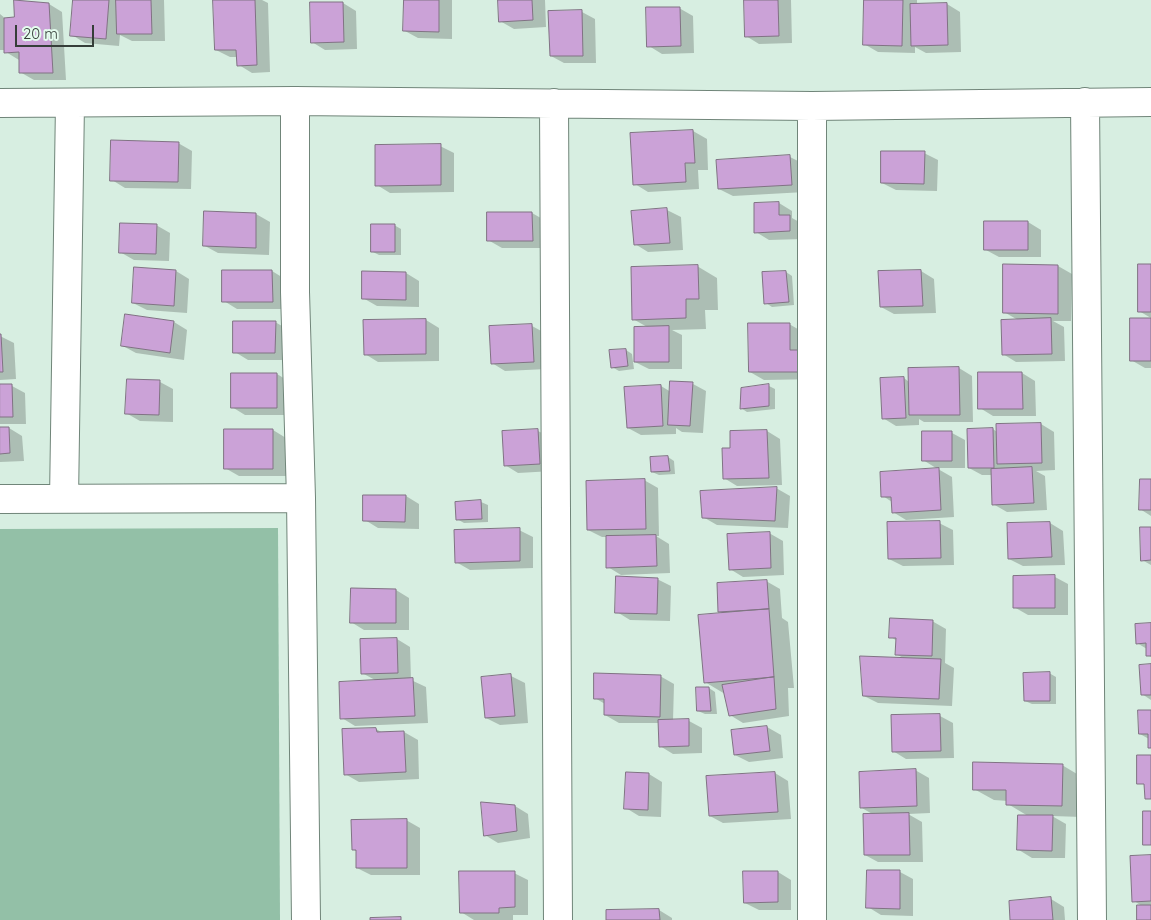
<!DOCTYPE html>
<style>
body{margin:0}
#map{position:relative;width:1151px;height:920px;overflow:hidden;background:#d7eee1;font-family:Quicksand,sans-serif}
canvas{display:block}
.scale{position:absolute;left:15px;top:25px;width:79px;height:22px;box-sizing:border-box;border:2px solid #353e39;border-top:0;padding-left:6px;font-size:15px;line-height:18px;white-space:nowrap;color:#353e39;-webkit-text-stroke:4px #e4fcee;paint-order:stroke}
</style>
<div id="map">
<canvas width="1151" height="920"></canvas>
<div class="scale">20 m</div>
</div>
<script>
const c = document.querySelector('canvas').getContext('2d');
c.lineJoin = 'round';
function fillPath(path, color) { c.fillStyle = color; c.fill(path, 'evenodd'); }
function strokePath(path, color, width, dash) { c.strokeStyle = color; c.lineWidth = width; c.lineCap = dash ? 'butt' : 'round'; c.setLineDash(dash || []); c.stroke(path); }
fillPath(new Path2D(`
 M278,528L280,920H0V529Z`), '#93c0a7');
fillPath(new Path2D(`
 M75,0H164L165,41H132L120,35L119,46L85,43L72,35Z
 M215,0H262L268,3L270,72L252,73L239,65L238,57H230L216,50Z
 M405,0H452V39L418,38L405,31Z
 M499,0H545L546,27L514,29L500,21Z
 M745,0H791L792,43L759,44L746,36Z
 M865,0H917V5L947,4L960,12L961,52L926,53L915,47V53L878,52L864,44Z
 M343,3L356,11L357,49L325,50L312,42Z
 M49,4L62,12L66,80H34L20,72L19,60L6,52V50H0V14L6,19L16,18Z
 M679,8L693,16L694,53L662,54L649,46Z
 M582,12L595,19L596,63H564L551,56Z
 M693,131L707,139L708,170H698L699,189L648,192L635,184L632,134Z
 M178,143L192,151L191,189L125,188L112,180Z
 M440,146L454,153V192L390,193L377,185Z
 M924,153L938,160L937,191L896,190L882,183Z
 M790,157L804,164L805,192L733,196L719,189L717,161Z
 M779,203L792,211V218L803,224V239L769,240L756,232Z
 M667,210L681,217L683,250L648,252L635,244Z
 M205,212L256,214L270,222L269,255L218,253L205,246Z
 M532,213L546,221V248H502L488,240V214Z
 M1028,222L1041,230V257H999L986,250Z
 M156,225L170,233L169,261L134,260L120,252Z
 M394,225L401,229V255H379L373,252Z
 M1005,265L1058,266L1072,274L1071,321H1053L1064,327L1065,361L1016,362L1003,354L1018,320L1004,312Z
 M697,266L717,278L718,310H705L706,329L672,330L682,335V369H649L635,362L649,328L633,319Z
 M1151,266V318L1139,311Z
 M135,268L176,271L189,279L187,313L147,310L133,303Z
 M272,271L285,279L286,309H237L224,301Z
 M921,271L934,279L936,313L894,314L881,307Z
 M786,272L792,276L794,305L772,307L766,303Z
 M406,273L419,281V307L377,306L363,298Z
 M126,315L174,322L187,330L184,360L136,353L123,346Z
 M1151,319V368H1145L1131,360Z
 M426,320L439,328V361L378,362L365,354Z
 M275,322L289,330L288,360H248L235,352Z
 M789,324L803,332L820,379L764,380L750,372Z
 M532,326L545,333L547,369L505,371L492,363Z
 M0,336L14,343L16,379L0,380Z
 M626,350L632,354L634,369L619,371L612,367Z
 M959,368L972,376L973,422H924L919,419V425L896,426L883,418L904,378L909,382Z
 M1022,373L1035,381L1036,416H993L980,408Z
 M277,374L290,382V415H245L232,407Z
 M160,382L173,389V422L140,421L126,413Z
 M693,384L706,391L703,433L682,432L676,428V434L641,435L628,428L626,388L661,386L671,392Z
 M0,386H12L25,393L26,424H0Z
 M769,386L775,389V409L747,412L741,408L742,389Z
 M1041,424L1054,432L1055,470L1036,471L1045,476L1047,510L1007,512L993,504L992,475H982L969,468L968,430L993,429L997,432Z
 M9,428L22,436L24,461L0,462V429Z
 M273,430L286,438V476H239L225,468Z
 M538,431L552,438L553,471L518,473L505,465L504,433Z
 M767,431L780,439L782,485L737,486L724,478L731,449Z
 M952,433L965,440V468H936L923,460Z
 M668,457L674,461L675,474L659,475L652,472Z
 M938,469L952,477L954,517L906,520L893,512L892,502L883,496Z
 M644,480L658,488L659,536H656L669,544L670,573L621,575L608,567L607,537H602L588,530Z
 M1151,480V516L1140,509Z
 M776,488L790,496L788,528L717,525L703,517Z
 M406,496L419,504V529L378,528L365,520Z
 M481,502L488,505V522L464,523L457,519V503Z
 M939,523L953,530L954,565L903,566L889,559Z
 M1050,523L1063,531L1065,565L1023,566L1009,559Z
 M1151,528V565L1142,560Z
 M519,530L533,537V568L470,570L456,562Z
 M769,533L783,541L784,575L743,577L730,569Z
 M1055,577L1068,584V615H1028L1014,607Z
 M657,579L671,586L670,621L630,620L617,612Z
 M766,581L780,589L782,618L788,622L794,688H788L789,716L743,723L730,715L725,694L705,682L724,614L719,611Z
 M396,590L409,598V630H364L351,622Z
 M932,621L946,629L945,663L954,668L952,706L878,703L864,696L905,659L896,654L897,641L891,637Z
 M1151,624V657L1148,655L1147,649L1137,643Z
 M397,639L410,647L411,680L426,687L428,723L355,726L342,718L377,681L362,673Z
 M1151,665V700L1142,694Z
 M1049,673L1056,677V704H1032L1025,701Z
 M511,676L525,683L528,723L500,725L486,718L483,678Z
 M660,676L674,684L673,721H689L702,728V753L673,754L660,746L659,723H619L605,715V704L595,698Z
 M709,688L715,692L717,714H705L698,711Z
 M1151,711V748L1149,747V739L1140,734Z
 M940,716L953,723L954,758L906,759L893,751Z
 M767,727L781,735L783,758L749,762L735,755Z
 M376,729L383,733L404,732L418,740L419,779L359,782L345,774Z
 M1062,765L1082,777V817L1052,816L1066,824L1065,858H1032L1019,850L1028,816L1008,804V801L994,800L974,789Z
 M915,770L929,778L930,813L908,814L922,822L923,862H878L865,855L874,815L862,808Z
 M775,773L788,781L791,819L723,823L710,816Z
 M649,774L662,782L661,817L639,816L626,808Z
 M515,806L528,814L530,838L498,843L485,835Z
 M406,820L420,828V875H371L357,868V852L353,849Z
 M1151,856V920H1138L1142,906L1134,901Z
 M778,872L791,880V910H759L745,903Z
 M900,872L913,879V916L881,915L868,907Z
 M514,873L528,880V915H513V920H474L461,912Z
 M1051,899L1064,907L1065,920H1012Z
 M659,910L672,918V920H607Z`), '#0003');
const building = new Path2D(`
 M14,0L49,3L53,73H19V52L4,53V18L14,17Z
 M73,0H109L106,39L70,36Z
 M116,0H151L152,34H117Z
 M213,0H255L257,65L237,66L236,50H215Z
 M404,0H439V32L403,31Z
 M498,0H532L533,20L499,22Z
 M744,0H778L779,36L745,37Z
 M864,0H903L902,46L863,45Z
 M310,2H343L344,42L311,43Z
 M947,3L948,45L911,46L910,4Z
 M646,7H680L681,46L647,47Z
 M582,10L583,56H550L548,11Z
 M693,130L695,163H685L686,182L633,185L630,133Z
 M111,140L179,142L178,182L110,181Z
 M441,144V185L375,186V145Z
 M881,151H925L924,184L881,183Z
 M790,155L792,185L718,189L716,160Z
 M779,202V215H790V231L754,233V203Z
 M667,208L670,243L634,245L631,211Z
 M204,211L256,213V248L203,246Z
 M487,212H532L533,241H487Z
 M984,221H1028V250H984Z
 M120,223L157,224L156,254L119,253Z
 M371,224H395V252H371Z
 M1003,264L1058,265V314L1003,313Z
 M1138,264H1151V312H1138Z
 M698,265L699,299H686V318L632,320L631,267Z
 M134,267L176,270L174,306L132,303Z
 M222,270H272L273,302H222Z
 M921,270L923,306L880,307L878,271Z
 M362,271L406,272V300L362,299Z
 M786,271L789,302L764,304L762,272Z
 M125,314L174,321L170,353L121,346Z
 M1051,318L1052,354L1002,355L1001,320Z
 M1130,318H1151V361H1130Z
 M426,319V354L364,355L363,320Z
 M233,321H276L275,353H233Z
 M748,323H790V350H807V372H749Z
 M532,324L534,362L491,364L489,326Z
 M669,326V362H634V327Z
 M0,334H1L3,372H0Z
 M626,349L628,366L611,368L609,350Z
 M959,367L960,415H909L908,368Z
 M978,372H1022L1023,409H978Z
 M231,373H277V408H231Z
 M904,377L906,418L882,419L880,378Z
 M127,379L160,380L159,415L125,414Z
 M670,381L693,382L690,426L668,425Z
 M0,384H12L13,417H0Z
 M769,384V406L740,409L741,388Z
 M661,385L663,426L627,428L624,387Z
 M1041,423L1042,463L997,464L996,424Z
 M0,427H9L10,453L0,454Z
 M993,428L994,468H968L967,429Z
 M224,429H273V469H224Z
 M538,429L540,464L504,466L502,431Z
 M767,430L769,478L723,479L722,448H730V431Z
 M922,431H952V461H922Z
 M668,456L670,471L651,472L650,457Z
 M1032,467L1034,503L992,505L991,469Z
 M939,468L941,510L892,513L891,497H881L880,472Z
 M645,479L646,529L587,530L586,481Z
 M1140,479H1151V510H1139Z
 M777,487L775,521L702,518L700,491Z
 M363,495H406L405,522L363,521Z
 M481,500L482,519L456,520L455,502Z
 M940,521L941,558L888,559L887,522Z
 M1050,522L1052,557L1008,559L1007,523Z
 M1140,527H1151V560L1141,561Z
 M520,528V561L455,563L454,530Z
 M770,532L771,568L729,570L727,534Z
 M656,535L657,566L606,568V536Z
 M1055,575V608H1013V576Z
 M616,576L658,578L657,614L615,613Z
 M767,580L769,609L718,612L717,583Z
 M351,588L396,589V623H350Z
 M769,609L774,677L704,683L698,615Z
 M890,618L933,620L932,656L895,655L896,638H889Z
 M1151,623V656H1146V643L1136,644L1135,624Z
 M397,638L398,673L361,674L360,639Z
 M860,656L941,659L939,699L863,696Z
 M1151,664V695H1141L1139,665Z
 M1050,672V701H1024L1023,673Z
 M594,673L661,675L660,717L604,715V699H594Z
 M511,674L515,716L485,718L481,677Z
 M774,677L776,709L729,716L722,685Z
 M413,678L415,716L340,719L339,682Z
 M696,687H709L711,711H697Z
 M1138,710H1151V748H1148V734H1139Z
 M940,714L941,751L892,752L891,715Z
 M689,719V746L659,747L658,720Z
 M767,726L770,751L734,755L731,730Z
 M376,728L377,732L404,731L406,772L344,775L342,729Z
 M1137,755H1151V799H1145L1144,784H1137Z
 M973,762L1063,764L1062,806L1006,805V790H973Z
 M916,769L917,806L860,808L859,772Z
 M626,772L649,773L648,810L624,809Z
 M775,772L778,812L709,816L706,776Z
 M481,802L515,805L517,831L484,836Z
 M1143,811H1151V845H1143Z
 M909,813L910,855H864L863,814Z
 M1018,815H1053L1052,851L1017,850Z
 M407,819V868H356V850H352L351,820Z
 M1151,855V901L1132,902L1130,856Z
 M867,870H900V909L866,908Z
 M459,871H515V907L499,908V913H460Z
 M743,871H778V902L744,903Z
 M1051,897L1053,920H1010L1009,901Z
 M1137,905H1151V920H1137Z
 M659,909L660,920H606V910Z
 M401,917V920H370V918Z`);
fillPath(building, '#cba2d7');
strokePath(building, '#807283', 1);
const minor = new Path2D(`
 M295,101V292L301,498L306,920
 M1085,102L1092,920
 M0,103L295,101L812,106L1151,102
 M554,103L558,920
 M0,499L301,498
 M64,499L70,103
 M812,920V106`);
strokePath(minor, '#708579', 30);
strokePath(minor, '#fff', 28);
</script>
